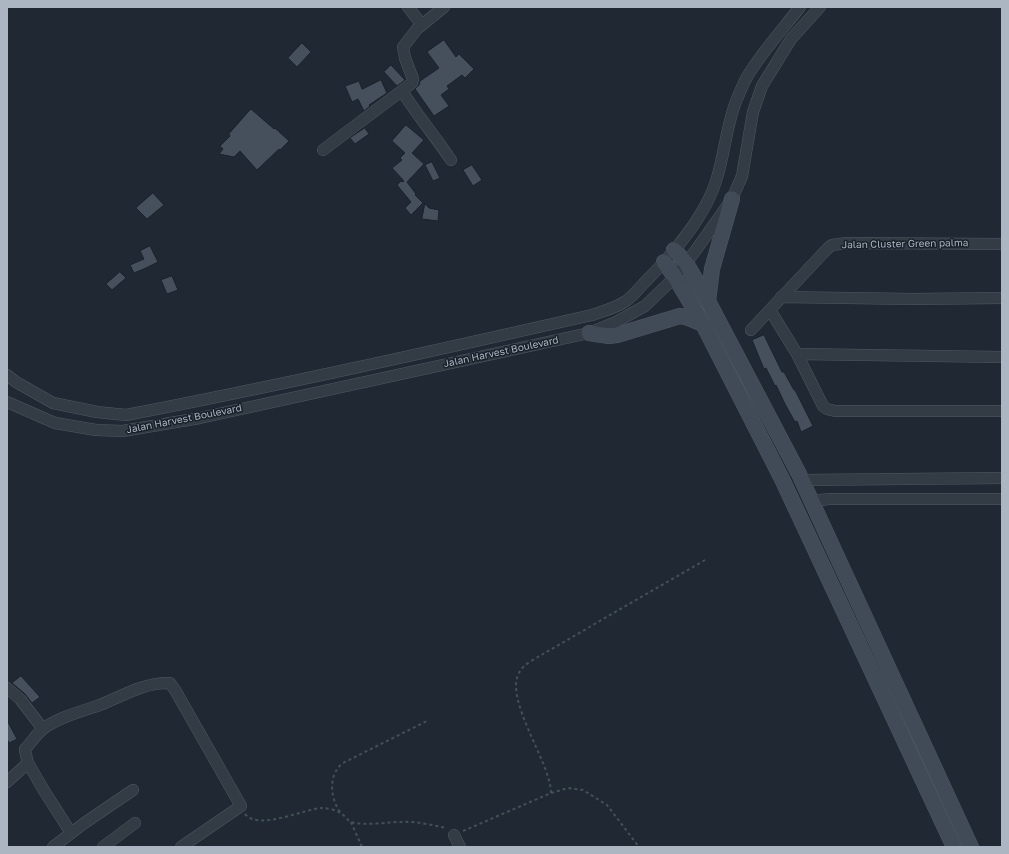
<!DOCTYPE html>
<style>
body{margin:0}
#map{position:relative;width:1009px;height:854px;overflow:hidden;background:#202933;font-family:"Golos Text",sans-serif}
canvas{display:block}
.frame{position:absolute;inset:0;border:8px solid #acb5c2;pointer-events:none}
</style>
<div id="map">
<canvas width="1009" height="854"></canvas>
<div class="frame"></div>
</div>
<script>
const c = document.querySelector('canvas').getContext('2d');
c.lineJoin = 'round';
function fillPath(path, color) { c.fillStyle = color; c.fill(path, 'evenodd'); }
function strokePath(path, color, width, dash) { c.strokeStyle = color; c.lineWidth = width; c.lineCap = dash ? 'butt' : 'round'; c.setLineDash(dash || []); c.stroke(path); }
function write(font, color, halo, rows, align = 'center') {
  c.font = font + ' "Golos Text",sans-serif'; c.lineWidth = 3; c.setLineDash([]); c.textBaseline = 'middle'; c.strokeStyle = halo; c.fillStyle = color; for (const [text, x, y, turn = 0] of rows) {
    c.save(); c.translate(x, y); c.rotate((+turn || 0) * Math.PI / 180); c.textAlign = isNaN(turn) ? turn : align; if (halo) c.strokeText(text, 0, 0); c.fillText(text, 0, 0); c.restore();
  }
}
const building = new Path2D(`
 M444,40L456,57L459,54L474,69L465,78L462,75L447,86L449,89L441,95L449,106L434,116L415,89L419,85L420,81L439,68L427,52Z
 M302,43L311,52L297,67L288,58Z
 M391,65L405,80L397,86L384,72Z
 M381,80L387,93L369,105L370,106L364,111L358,99L352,102L345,86L359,81L362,89Z
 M251,109L274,129L275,128L289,141L280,150L279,149L257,170L240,151L234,157L219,154L223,149L220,146L230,136L229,134Z
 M406,125L424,140L412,153L424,164L407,182L416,194L415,195L423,203L411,215L405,208L411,202L397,185L401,181L402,182L404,181L392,168L402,160L400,158L405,153L392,141Z
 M365,128L369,134L355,144L350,138Z
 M432,162L440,178L433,181L425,165Z
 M472,165L482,180L473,186L463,170Z
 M153,193L164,205L147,219L136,208Z
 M425,204L429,208L439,210L438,221L422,219Z
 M150,246L158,262L146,268L134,273L130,265L144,259L140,251Z
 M120,272L126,278L112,290L106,284Z
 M172,276L178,290L167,294L161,280Z
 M764,335L782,372H784L794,390H795L813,426L801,432L797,421L795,422L785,404L776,385L775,386L766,368L764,369L752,340Z
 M21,676L40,697L32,703L25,694L12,683Z
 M7,720L17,739L9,743L7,739Z`);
fillPath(building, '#46505d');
strokePath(building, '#1a222b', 1);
const street = new Path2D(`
 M408,7L422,25
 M402,91C417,115 435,136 451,160
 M323,150L412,83L413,79L405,58L403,47L417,29L444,7
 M781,297L913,299L1002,298
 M770,310L797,354L823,406L827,409L835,411H1002
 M751,330L827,249L832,245L847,243L1002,244
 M797,354L1002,357
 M7,375L16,382L53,403L97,412L126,415C282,385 437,350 592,315C603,311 616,308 626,301C634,295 640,287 647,280C673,254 705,216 716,181C725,154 726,125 737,99C740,92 743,84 747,77C761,53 783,29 800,7
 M7,402L55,423L96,430L123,431L200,418L589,333L616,322L645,306L675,277L696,250L732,199L742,176L753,112L762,86L791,39L820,7
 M802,480L1002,478
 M812,501L829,499H1002
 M7,688L20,699L43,729
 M28,763L43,789L71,833
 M7,782L28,763L25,751V749C31,743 37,733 44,728C60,717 82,711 100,705C122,696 145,682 170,683L175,690L241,806L181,847
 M454,835L460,847
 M53,847L83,824L133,790
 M103,847L135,823`);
const secondary = new Path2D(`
 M674,250L686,263L708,301L799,474L971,847
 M664,262L675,277L703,324L782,479L954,847
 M708,301L712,269L732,199
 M589,333L609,336L617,335L680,316L686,317L703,324`);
strokePath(street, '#505863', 12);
strokePath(secondary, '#505863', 16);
strokePath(new Path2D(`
 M551,793C551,763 504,700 519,673C523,664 535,659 543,654L705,560
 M340,812C330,798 328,774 343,763L429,720
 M245,814C259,831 303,809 322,808C328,808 337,810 342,814C345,816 348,821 351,822C363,826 388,822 401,822C416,821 432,825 446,828
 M351,822L362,847
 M463,831L551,793L568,788L583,790L607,805L639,847`), '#415254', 2, [3, 3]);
strokePath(street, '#333b44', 11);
strokePath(secondary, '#414a57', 15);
write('10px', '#acb5c2', '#182029', [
 ["Jalan Cluster Green palma",905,244,-1],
 ["Jalan Harvest Boulevard",501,352,-12],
 ["Jalan Harvest Boulevard",184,419,-11]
]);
</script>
